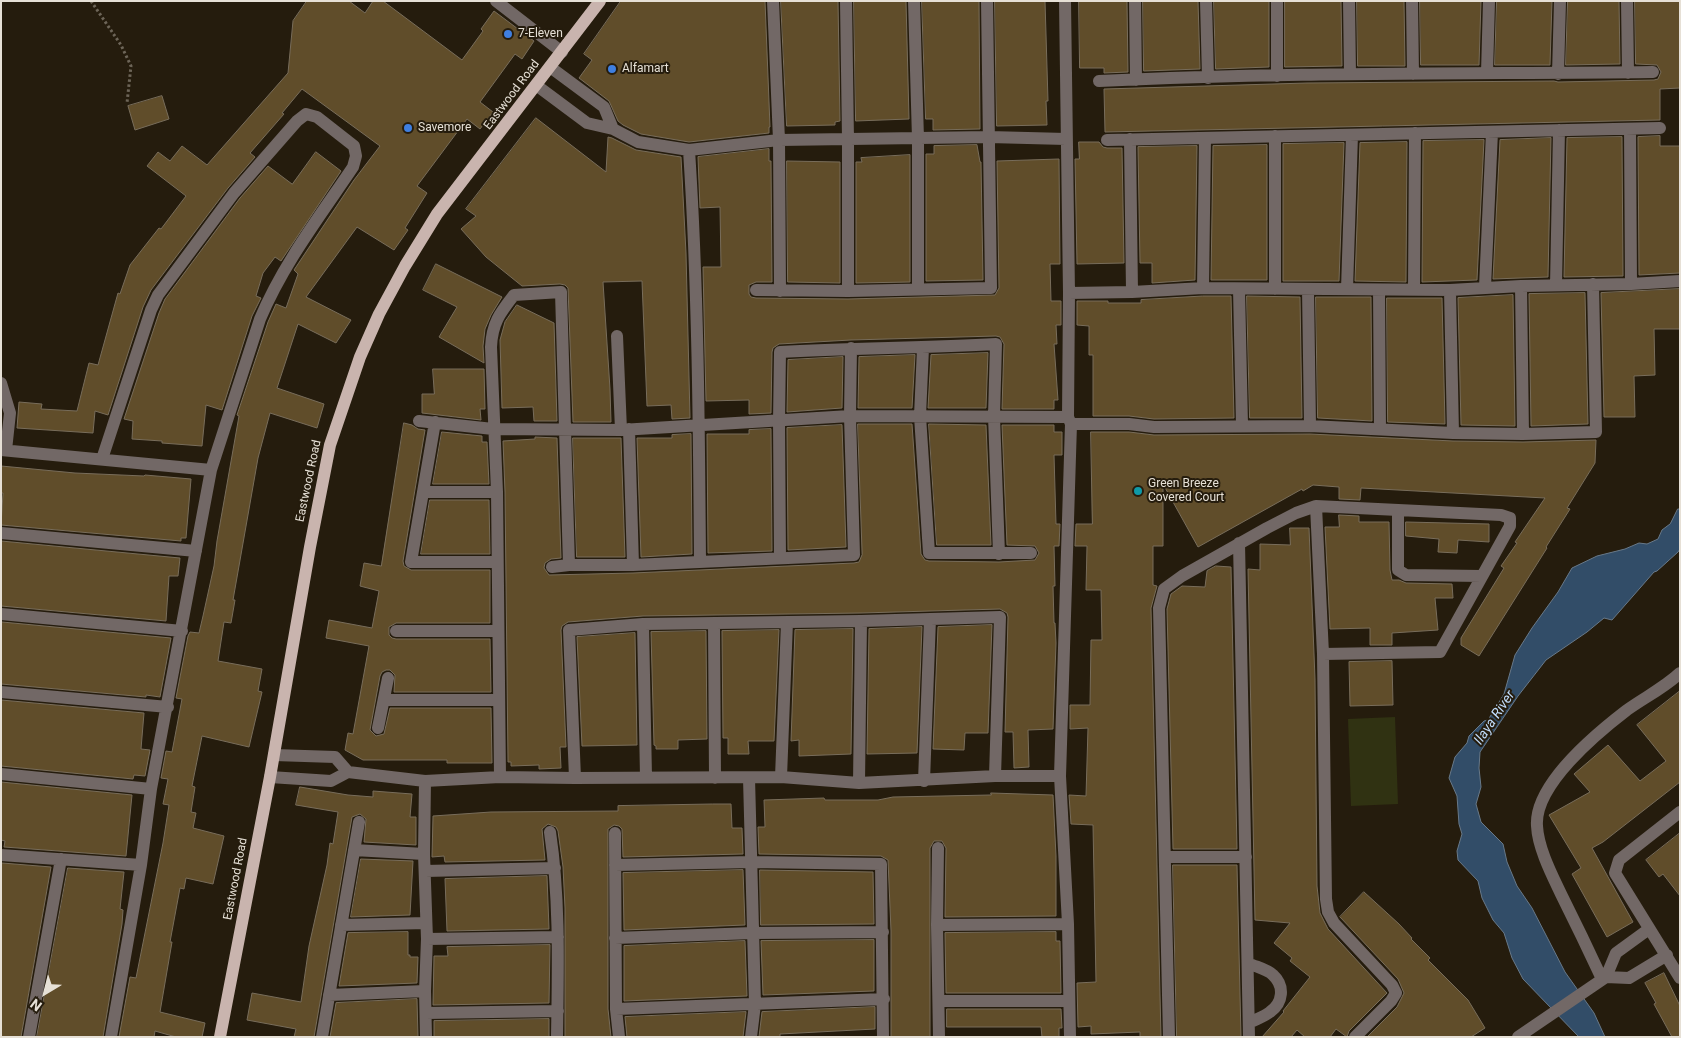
<!DOCTYPE html>
<style>
body{margin:0}
#map{position:relative;width:1681px;height:1038px;overflow:hidden;background:#251c0d;font-family:Roboto,sans-serif}
canvas{display:block}
.frame{position:absolute;inset:0;border:2px solid #e6e0d6;pointer-events:none}
.north{position:absolute;left:20px;top:968px;width:50px;height:50px;-webkit-text-stroke:4px #251c0d;paint-order:stroke;rotate:217deg;font-size:14px;font-weight:700;line-height:20px;text-align:center;color:#e6e0d6}
.north::after{content:'';display:block;margin:auto;width:18px;height:22px;background:#e6e0d6;clip-path:polygon(50% 0,100% 100%,50% 72%,0 100%)}
</style>
<div id="map">
<canvas width="1681" height="1038"></canvas>
<div class="frame"></div>
<div class="north">N</div>
</div>
<script>
const c = document.querySelector('canvas').getContext('2d');
c.lineJoin = 'round';
function fillPath(path, color) { c.fillStyle = color; c.fill(path, 'evenodd'); }
function strokePath(path, color, width, dash) { c.strokeStyle = color; c.lineWidth = width; c.lineCap = dash ? 'butt' : 'round'; c.setLineDash(dash || []); c.stroke(path); }
function write(font, color, halo, rows, align = 'center') {
  c.font = font + ' Roboto,sans-serif'; c.lineWidth = 4; c.setLineDash([]); c.textBaseline = 'middle'; c.strokeStyle = halo; c.fillStyle = color; for (const [text, x, y, turn = 0] of rows) {
    c.save(); c.translate(x, y); c.rotate((+turn || 0) * Math.PI / 180); c.textAlign = isNaN(turn) ? turn : align; if (halo) c.strokeText(text, 0, 0); c.fillText(text, 0, 0); c.restore();
  }
}
fillPath(new Path2D(`
 M1395,717L1398,804L1351,806L1348,719Z`), '#303212');
const water = new Path2D(`
 M1678,509H1680V549L1678,552L1657,571L1654,572L1612,620L1604,618L1587,632L1546,660L1518,696L1480,752L1479,768L1481,787L1476,804L1481,822L1503,844L1507,862L1517,886L1532,908L1565,972L1594,1013L1605,1037H1579L1523,979L1512,958L1504,933L1493,920L1482,898L1478,881L1458,860L1457,851L1462,834L1459,824L1457,796L1449,778L1455,757L1467,743L1469,736L1484,721L1488,720L1504,694L1515,655L1532,628L1558,592L1572,568L1597,556L1625,549L1639,543L1647,544L1658,539L1662,530L1670,524Z`);
fillPath(water, '#324d68');
strokePath(water, '#687989', 1);
const building = new Path2D(`
 M307,1H349L365,13L373,1H383L462,60L483,31L481,29L494,11L534,41L522,59L515,54L480,102L493,112L480,129L467,119L417,186L427,193L405,228L408,230L394,250L357,227L306,297L351,320L336,343L298,324L277,388L324,404L317,428L270,413L258,458L233,600H235L231,623L224,622L218,661L262,669L258,691L262,692L249,747L202,736L192,786L195,787L191,812L196,813L193,828L224,836L213,884L186,878L184,889L180,888L170,942H172L160,1012L205,1023L202,1037H176L155,1031L154,1037H119L130,977L136,978L163,843L169,805L163,804L168,779L161,778L166,751L172,752L182,699L176,698L188,636L190,632L199,633L203,616L214,566L217,541L239,416L237,415L268,322L276,304L286,308L298,274L294,270L354,180L380,146L302,89L282,113L284,114L250,153L255,157L228,188L151,290L143,307L108,415L95,411L93,433L17,428L19,402L42,404L41,409L77,411L89,363L98,365L118,293L120,294L130,265L159,228L161,229L186,196L147,166L158,152L170,161L182,146L207,165L288,73L293,21Z
 M621,1H765L770,127H769V133L689,142L641,134L623,125L618,121L609,101L579,78L592,60L584,54Z
 M781,1H838L840,121L835,122V125L787,126Z
 M854,1H906L909,119L856,121Z
 M922,1H979L980,129L933,130V119H926Z
 M995,1H1045L1048,101H1046L1047,125L997,126Z
 M1079,1H1127L1128,72L1104,73V68H1080Z
 M1143,1H1198L1200,69L1144,71Z
 M1214,1H1269V67L1216,69Z
 M1285,1H1341L1342,66L1285,67Z
 M1357,1H1404L1405,66H1358Z
 M1420,1H1481L1479,65H1421Z
 M1497,1H1552L1550,65H1495Z
 M1568,1H1619L1620,64L1566,65Z
 M1635,1H1680V88L1660,89V120L1105,132L1104,89L1307,83L1554,81L1558,82L1654,80L1658,79L1661,72L1657,65L1636,64Z
 M162,96L169,119L135,130L128,106Z
 M536,118L606,172L608,137L612,138L636,150L681,157L686,253L690,418L672,419L671,405L647,406L642,281L603,282L610,389L611,422H573L568,288L565,285L560,284L522,286L486,257L461,229L476,216L466,209Z
 M1660,136V146H1680V273L1639,275L1638,137Z
 M1622,137L1623,276L1564,277L1567,138Z
 M1551,138L1548,277L1493,279L1500,140Z
 M1484,140L1477,280L1422,282L1423,141Z
 M1079,142H1099L1103,147L1107,148H1122L1124,263L1077,264L1075,159H1079Z
 M1407,142L1406,282L1355,281L1360,143Z
 M1344,143L1339,281H1283V144Z
 M977,145L980,162H981L983,280L926,281V154H934V146Z
 M1267,145V280H1211L1213,146Z
 M1197,146L1195,280L1152,283V263H1140L1138,147Z
 M769,149V161H771L772,282H756L749,285V294L751,297L756,298L848,299L995,295L999,288L997,161L1059,159L1060,264H1050L1051,301H1061V325H1056L1057,344H1054L1058,400H1054V409H1002L1004,344L1000,337L996,336L851,340L779,344L773,348L772,352L771,413L749,414V400L706,401L703,267H721L720,207L700,208L698,157Z
 M316,152L341,171L281,261L275,257L263,273L256,296L261,298L252,316L222,410L206,405L202,446L162,443V441L132,439L133,421L124,419L159,313L165,299L240,198L268,166L292,184Z
 M910,155V282L856,283V162H862L861,158Z
 M787,161L840,162V283L788,282Z
 M436,264L502,297L491,315L485,329L483,346L484,363L439,337L457,307L423,290Z
 M1680,289V329H1654L1655,375L1634,376L1635,417H1604L1601,293Z
 M1585,293L1588,424L1531,426L1529,294Z
 M1513,295L1515,426L1461,425L1458,298Z
 M1203,296H1231L1234,418L1154,419L1129,416H1093V355H1089V326L1077,325V301H1108V303H1141V300Z
 M1247,296L1300,297L1302,418H1250Z
 M1316,297H1371L1372,421L1318,418Z
 M1387,298H1442L1445,424L1388,422Z
 M517,305L554,323L557,421H534L533,407L502,408L500,340L505,322Z
 M988,353L986,408H928L931,355Z
 M915,355L912,408H858L859,357Z
 M843,357L842,408L787,412L788,360Z
 M433,369H484L485,409H480L481,420L422,413V394H434Z
 M404,423L412,425L418,429L425,430L403,561L404,566L411,570H490V623H396L389,627V635L392,638L396,639H490L491,692H394L395,675L390,670H386L382,672L380,676L370,730L376,736L384,734L390,708H491L492,763H447V760H363L345,750L348,733L353,734L369,646L326,638L329,620L372,628L379,591L360,586L364,563L381,566Z
 M858,424H912L921,554L925,560L929,561L999,562L1035,560L1039,553L1035,546L1007,545L1002,425H1054V432H1062V455H1054L1056,524H1060L1059,546H1054L1055,586H1053L1054,623H1055L1056,643L1053,729L1028,730L1029,767L1014,768L1013,732H1005L1008,617L1007,613L1000,609L861,613L643,616L568,622L562,626L561,630L566,747H560L561,768L539,769V765L511,766V762H508L505,492L503,441L535,439V437L557,438L561,558L551,559L545,563L544,568L549,575L633,573L854,563L859,562L862,555Z
 M929,424L986,425L991,545H937Z
 M842,425L846,547L788,550L787,428Z
 M771,429L772,551L708,553L707,434H749V430Z
 M442,432L482,436V442H487L489,484H433Z
 M1091,432H1129L1154,435L1310,434L1453,441L1523,442L1596,440L1595,463L1567,508L1570,509L1546,547L1547,548L1479,656L1461,645V638L1504,568L1501,566L1517,543L1515,542L1545,498L1361,488L1360,500L1339,499V487L1313,485L1303,491L1302,489L1198,547L1163,484V546H1153V585L1157,586L1151,608L1161,1037H1140V1032L1091,1034V1026L1078,1027L1077,983L1096,982L1093,825L1071,824L1069,795L1086,796L1088,728L1070,729V705H1090L1091,640H1102L1101,590H1086L1087,546H1075L1076,524H1092Z
 M691,434L692,554L641,557L637,438H672V435Z
 M573,438H621L625,557H577Z
 M1,466L75,473L144,476L145,475L191,479L186,538H181V541L1,525L3,493H1Z
 M430,500H489L490,554H421Z
 M1339,515L1359,516V522H1389L1390,570L1392,580H1399L1406,583L1452,584L1453,598H1435L1438,630L1392,633V645H1370V628L1330,629L1325,527H1339Z
 M1406,522L1489,524V542L1458,540L1457,553L1438,552L1439,539L1406,536Z
 M1290,528H1309L1315,679L1317,886L1320,913L1328,929L1387,993L1349,1031L1347,1037L1336,1029L1330,1037H1305L1297,1030L1291,1037H1262L1284,1012L1283,1011L1310,977L1290,961L1292,958L1274,943L1290,923L1255,920L1248,569L1260,570V544L1290,545Z
 M1,541L180,558L178,576H169L166,621L1,606Z
 M1216,566L1231,567L1237,849H1173L1167,609L1171,594L1182,586L1205,587L1207,571Z
 M2,622L171,638L160,697L146,695V697L1,684Z
 M992,625L988,733H965L964,750L933,749L938,627Z
 M922,627L917,753L867,754L869,629Z
 M853,629L851,754L799,756V740L791,741L795,630Z
 M779,630L774,741H748L749,754H728V738H723L722,631Z
 M706,631L707,739L678,740V749H656V746L654,745L651,632Z
 M635,633L637,745L582,746L577,637Z
 M1392,661L1393,705L1350,706L1349,662Z
 M1680,691V782L1603,842L1592,848L1633,922L1607,937L1572,874L1581,868L1549,815L1590,792L1574,774L1608,745L1640,781L1666,761L1637,725Z
 M1,700L144,713L141,749L150,750L145,776L134,775L133,779L1,766Z
 M1,782L132,795L126,856L4,847L5,841L1,840Z
 M300,787L348,795L373,797V791L412,794L410,817H416V845L364,842L366,819L360,814L352,817L314,1037H294L296,1029L247,1020L252,993L301,1002L309,946L327,865L330,843L333,844L338,812L296,805Z
 M991,793L1053,795L1056,856V916L945,917L946,848L942,841H934L930,848V1037H891V931L888,860L881,856L759,854L758,827H765L764,800L824,798L825,800H878L893,797L991,795Z
 M713,804H731L732,828H742L743,854L623,857L622,829L619,826L614,825L608,829V1009L611,1037H565V908L563,867L558,831L556,827L548,824L542,829L545,860L445,862L444,856L432,857L433,816L491,812L618,811V806Z
 M1680,833V896L1663,874L1659,877L1646,860Z
 M361,859L413,861L410,915L351,917Z
 M2,863L51,867L21,1037H1Z
 M1173,865H1237L1241,1037H1177Z
 M68,868L124,872L120,909L123,910L122,924L103,1037H37Z
 M743,870L745,925L624,930L623,873Z
 M760,870L873,872L874,924L761,925Z
 M547,876L549,929L447,931L445,879Z
 M1364,892L1399,924L1412,938L1411,939L1430,958L1428,960L1468,1000L1485,1028L1471,1037H1367L1397,1007L1404,993L1398,979L1340,917Z
 M408,932V955H410V957H418L417,983L339,986L348,933Z
 M1056,932V941H1060L1061,993H946L945,933Z
 M874,940V991L763,995L761,941Z
 M745,941L747,996L624,1001V946Z
 M550,945L549,1003L433,1005L434,956H448L447,947Z
 M1664,973L1680,1006V1037H1672L1654,1004L1656,1003L1645,983Z
 M417,999L418,1037H330L336,1003Z
 M875,1007V1029L780,1034V1037H759L762,1012Z
 M947,1009H1061L1062,1028H1059V1037H1042L1041,1027H947Z
 M746,1012L743,1037H627L625,1017Z
 M549,1019V1037H434V1021Z`);
fillPath(building, '#604d2a');
strokePath(building, '#786d5b', 1);
strokePath(new Path2D(`
 M91,1L121,45L131,66L127,103`), '#6d6558', 3, [2.5, 2.5]);
strokePath(new Path2D(`
 M496,1L562,52
 M773,1L779,140L780,291
 M846,1L848,140V291
 M914,1L918,139V289
 M1065,1L1069,293L1068,417L1071,424L1060,776L1068,924L1070,1037
 M1135,1L1136,80
 M1206,1L1208,78
 M1277,1V76
 M1349,1L1350,74
 M1412,1L1413,74
 M1627,1L1628,73
 M550,67L604,107L613,129
 M1487,73L1489,1
 M1558,74L1560,1
 M1099,81C1284,72 1468,74 1653,72
 M536,85L587,123L613,129L638,142L689,150L779,140L989,137L1066,139
 M1630,129L1631,284
 M1130,139L1132,292
 M1107,140L1660,128
 M689,150C698,287 699,425 700,562
 M1556,285L1559,130
 M1521,286L1523,434
 M1485,287L1492,132
 M1203,288L1205,138
 M1239,289L1242,425
 M1275,289V136
 M1308,289L1310,426
 M1347,289L1352,135
 M1414,289L1415,133
 M756,290L848,291L991,288L987,1
 M1379,290L1380,429
 M1450,290L1453,433
 M1069,293L1132,292L1203,288L1450,290L1521,286L1631,284L1680,281
 M617,336L621,430
 M923,348L920,416L929,553H1031
 M1,383L10,413L6,450
 M419,421L493,429L621,430L850,416L1068,417
 M435,422L411,562H497
 M1071,424H1129L1154,427L1310,426L1453,433L1523,434L1596,432L1593,284
 M629,429L633,565
 M1,450L211,470
 M102,459L151,310L158,295L234,193L297,121L306,114L317,117L354,146L356,156L353,167C320,216 283,264 260,319L211,470L151,789L141,865L111,1037
 M423,492H497
 M1316,506L1323,654
 M1398,510V570L1406,575L1482,576
 M1,533L196,551
 M1239,543L1249,1037
 M780,558L779,421L780,352C852,348 924,348 996,344L994,416L999,554
 M552,567L569,565H633L854,555L850,416L851,348
 M1,614L182,631
 M714,623L715,778
 M643,624L646,777
 M396,631H497
 M1,692L168,707
 M384,700H498
 M378,728L388,678
 M274,755L335,757L348,772
 M1,774L151,789
 M270,777L331,781L348,772L425,781L500,777L575,778L781,777L859,783L995,776H1060
 M500,777L497,492L491,347C492,323 500,313 514,295L561,292L569,565
 M781,777L787,622
 M575,778L569,630L643,624L861,621L1000,617L995,776
 M749,778L755,1004L751,1037
 M425,781L424,854L427,939L425,991L426,1037
 M924,781L930,619
 M859,783L861,621
 M1680,812L1619,860L1615,873L1680,978
 M550,832C560,899 558,968 557,1037
 M615,833L616,1009L619,1037
 M938,848L937,925L939,1037
 M354,850L424,854
 M1,855L141,865
 M1165,857H1246
 M615,865L751,862L881,864L883,1037
 M425,871L555,868
 M341,925L426,923
 M937,925L1068,924
 M615,938L753,933L883,932
 M427,939L558,937
 M1248,963C1256,967 1267,969 1273,975C1285,986 1283,1003 1270,1012C1264,1017 1256,1019 1249,1023
 M1606,977L1616,953L1649,929
 M1602,979C1589,951 1575,922 1561,894C1552,875 1538,848 1537,826C1534,785 1597,733 1627,710C1645,697 1664,688 1680,673
 M329,995L425,991
 M939,1001H1069
 M616,1009L884,999
 M426,1013L558,1011
 M29,1037L61,859
 M322,1037L359,822
 M1169,1037L1159,608L1164,589L1182,576L1267,528L1296,513L1316,506L1501,515L1510,518V526L1440,652L1323,654L1326,899L1328,912L1334,923L1392,985L1396,993L1391,1001L1355,1037
 M1518,1037L1606,977L1629,978L1667,955`), '#726866', 12);
strokePath(new Path2D(`
 M220,1037L270,777L310,547L330,445L360,357L379,314L405,266L437,214L600,1`), '#c9b4ae', 12);
for (const [x, y, r, color] of [
 [508,34,5,"#3f7fe0"],
 [612,69,5,"#3f7fe0"],
 [408,128,5,"#3f7fe0"],
 [1138,491,5,"#0f9aa8"]
]) { const dot = new Path2D(); dot.arc(x, y, r, 0, 2 * Math.PI); c.fillStyle = color; c.fill(dot); strokePath(dot, '#251c0d', 2); }
write('12px', '#e6e0d6', '#251c0d', [
 ["7-Eleven",518,34],
 ["Alfamart",622,69],
 ["Savemore",418,128],
 ["Green Breeze",1148,484],
 ["Covered Court",1148,498]
], 'left');
write('12px', '#e6e0d6', '#251c0d', [
 ["Eastwood Road",512,95,-53],
 ["Eastwood Road",309,481,-78],
 ["Eastwood Road",236,879,-79]
]);
write('italic 14px', '#c0dcfb', '#251c0d', [
 ["Ilaya River",1495,718,-56]
]);
</script>
